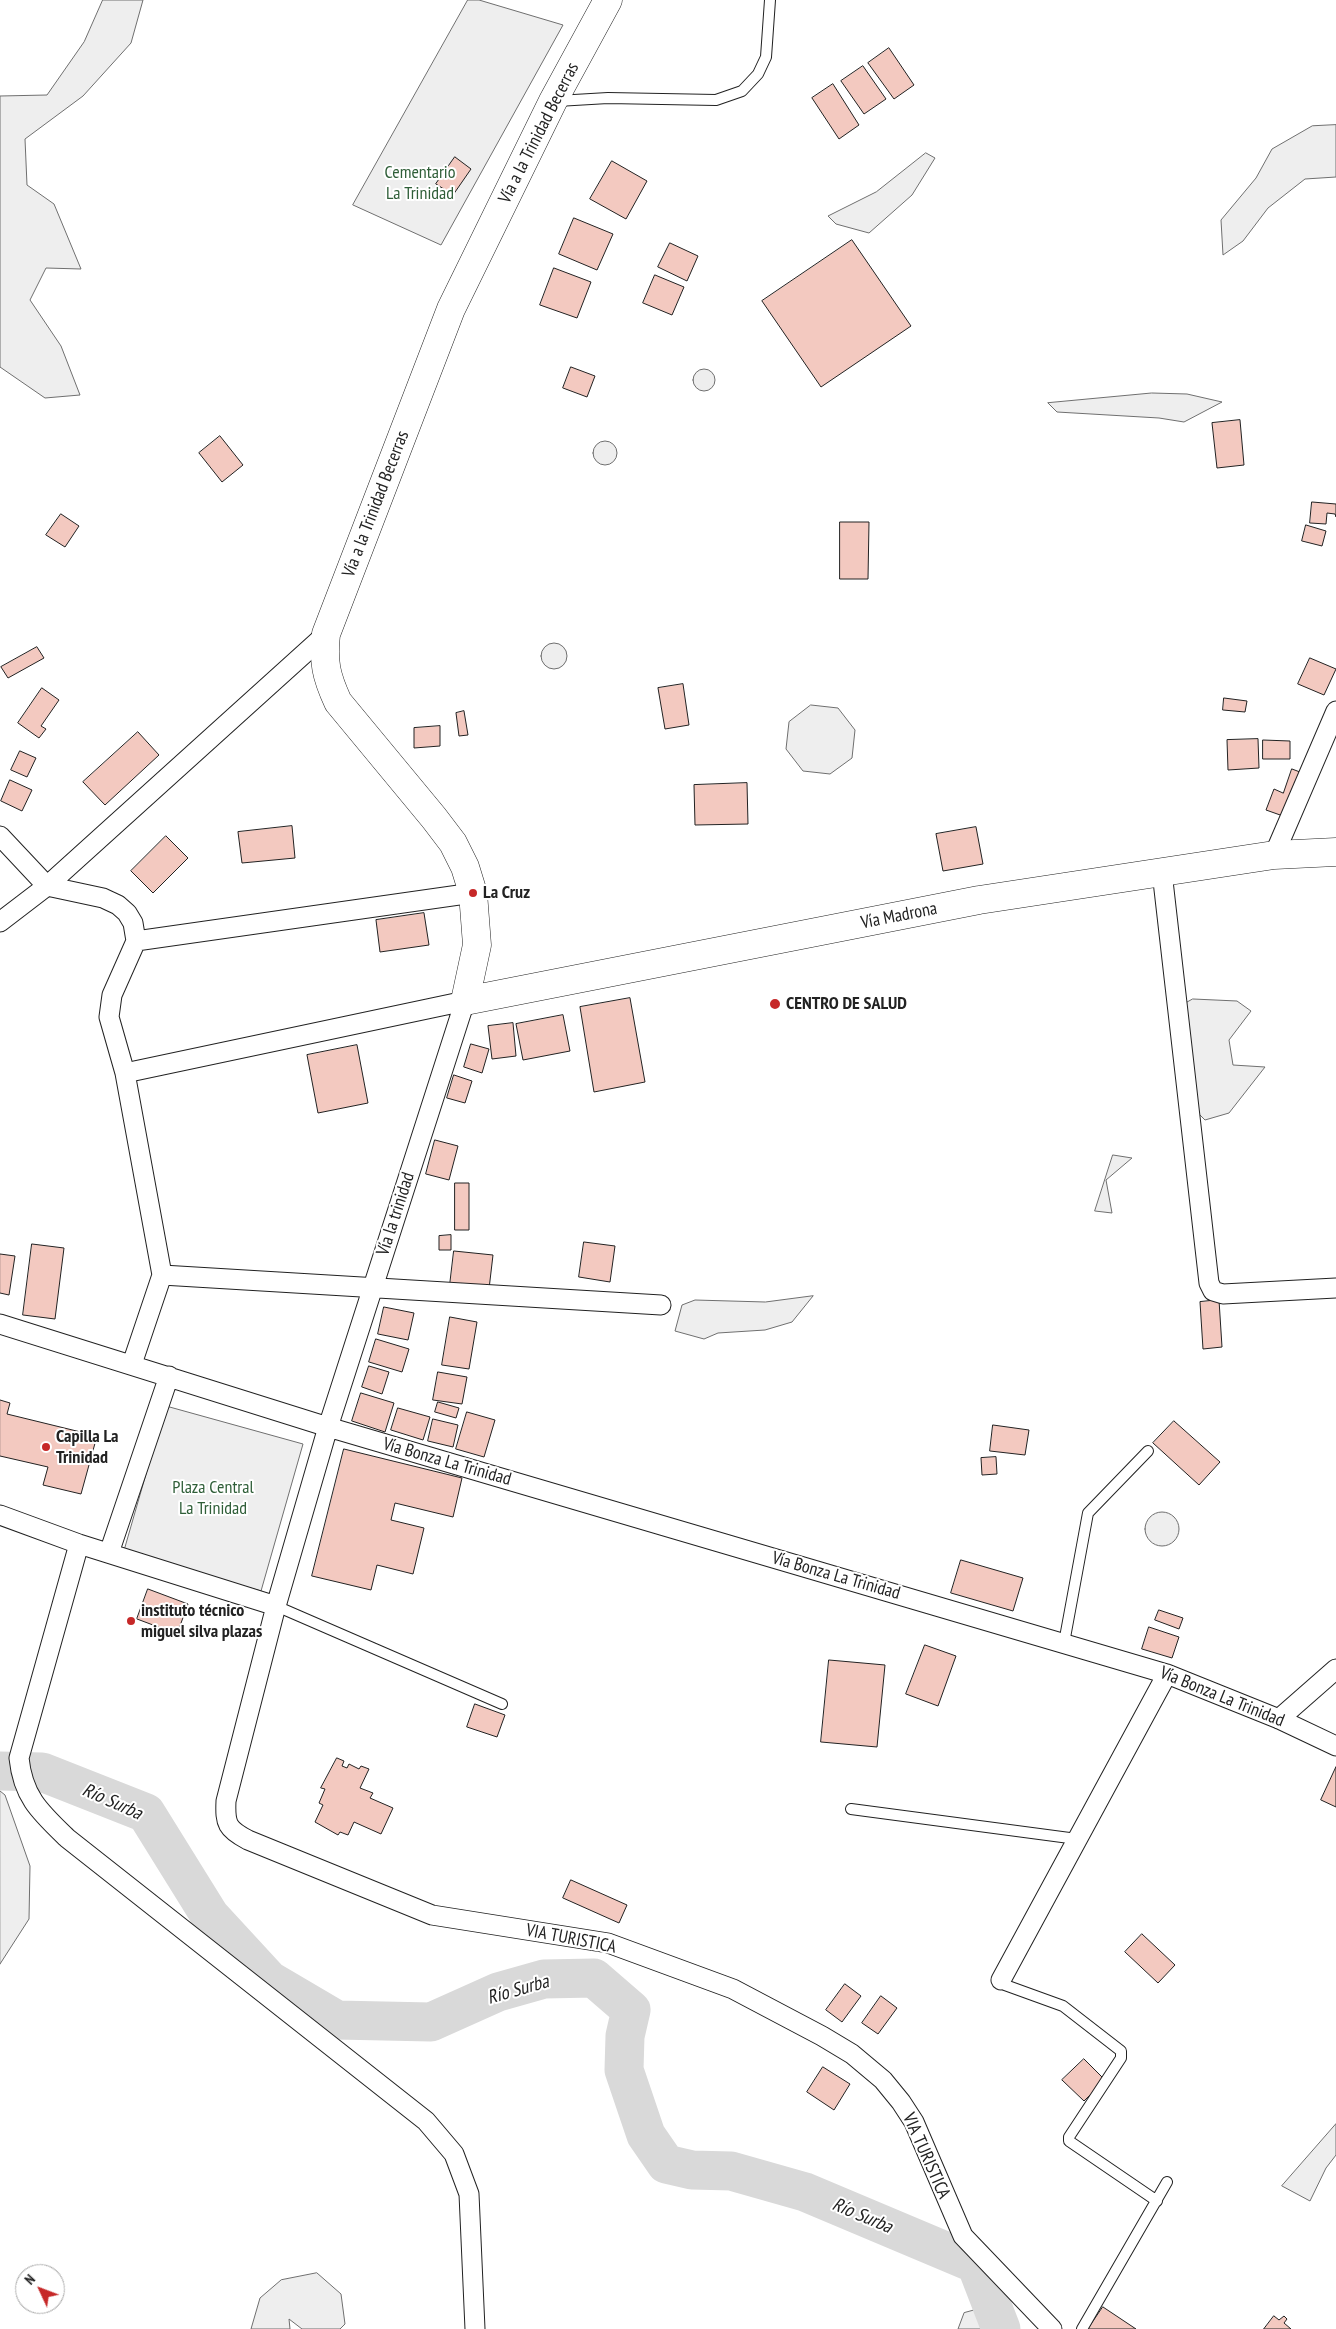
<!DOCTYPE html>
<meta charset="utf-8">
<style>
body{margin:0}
#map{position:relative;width:1336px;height:2329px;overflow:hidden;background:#fff;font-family:"PT Sans Narrow",sans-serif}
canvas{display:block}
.north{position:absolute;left:15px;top:2264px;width:50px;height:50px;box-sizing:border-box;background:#fff;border:1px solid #a7a7a7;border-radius:50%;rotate:313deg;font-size:14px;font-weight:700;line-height:20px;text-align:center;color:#222}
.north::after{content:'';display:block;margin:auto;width:18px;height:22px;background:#c62828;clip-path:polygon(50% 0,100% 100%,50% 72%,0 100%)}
</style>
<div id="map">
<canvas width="1336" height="2329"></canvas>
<div class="north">N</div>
</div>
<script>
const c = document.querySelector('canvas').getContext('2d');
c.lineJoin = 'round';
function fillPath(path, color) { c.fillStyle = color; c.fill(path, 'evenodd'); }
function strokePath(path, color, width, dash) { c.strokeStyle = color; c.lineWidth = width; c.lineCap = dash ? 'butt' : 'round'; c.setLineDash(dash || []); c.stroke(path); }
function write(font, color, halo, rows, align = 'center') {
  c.font = font + ' "PT Sans Narrow",sans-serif'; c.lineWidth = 4; c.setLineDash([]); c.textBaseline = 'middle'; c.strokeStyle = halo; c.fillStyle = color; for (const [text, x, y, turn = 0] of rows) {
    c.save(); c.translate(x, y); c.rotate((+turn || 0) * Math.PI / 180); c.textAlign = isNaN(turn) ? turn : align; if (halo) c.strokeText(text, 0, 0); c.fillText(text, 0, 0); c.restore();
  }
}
const green = new Path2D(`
 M103,0H143L131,43L83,96L25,139L27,185L54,204L81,269L46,268L30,300L61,346L80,395L45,398L0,367V96L47,95L84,42Z
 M468,0H479L563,25L441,245L353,205Z
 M1336,125V177L1305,179L1268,208L1243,241L1223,255L1221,220L1256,178L1272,149L1312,126Z
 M926,153L935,158L912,195L869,233L836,224L828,216L876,192Z
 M693 380a11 11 0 1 1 22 0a11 11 0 1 1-22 0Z
 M1152,393L1187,394L1222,402L1184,422L1159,418L1057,412L1048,403Z
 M593 453a12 12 0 1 1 24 0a12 12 0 1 1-24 0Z
 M541 656a13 13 0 1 1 26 0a13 13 0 1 1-26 0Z
 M811,705L838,708L855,730L852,758L830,774L803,771L786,749L789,722Z
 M1193,999L1237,1001L1251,1011L1229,1040L1233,1065L1265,1067L1229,1113L1205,1120L1188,1103L1175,1009Z
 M1113,1155L1132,1158L1106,1180L1112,1213L1095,1211Z
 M813,1296L792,1322L765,1330L718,1333L704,1339L675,1331L682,1305L695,1300L765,1302Z
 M166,1406L303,1444L261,1591L124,1552Z
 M1145 1529a17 17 0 1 1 34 0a17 17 0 1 1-34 0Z
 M0,1791L5,1795L30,1866L29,1919L0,1964Z
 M1336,2124V2155L1326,2168L1310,2201L1282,2186Z
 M317,2273L341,2294L345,2324L340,2329H302L289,2319L290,2329H251L260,2298L281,2280Z
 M979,2309L991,2329H958L964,2313Z`);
fillPath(green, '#eee');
strokePath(green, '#6f6f6f', 1);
strokePath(new Path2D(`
 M0,1771L42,1772L146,1813L210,1916L269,1980L337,2020L431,2022L498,1992L544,1979L594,1978L631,2010L625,2036L624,2070L646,2135L666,2164L692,2170L731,2171L805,2192L976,2264L1001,2329`), '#d9d9d9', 39);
const building = new Path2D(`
 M889,48L914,85L894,99L868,63Z
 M863,66L886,99L864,114L841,81Z
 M833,84L859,125L839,139L812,98Z
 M455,157L471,169L453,195L436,184Z
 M612,161L647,181L626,219L590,199Z
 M574,218L613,234L597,270L559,254Z
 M852,240L911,326L821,387L762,301Z
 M670,243L698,256L687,281L658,267Z
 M554,268L591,282L577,318L540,305Z
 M655,275L684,287L672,315L643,303Z
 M571,367L595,376L587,397L563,388Z
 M1240,420L1244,465L1217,468L1212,423Z
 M220,436L243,465L222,482L199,453Z
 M1312,502L1336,504V517L1335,514L1327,513L1326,524L1310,523Z
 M61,514L79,526L65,547L46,535Z
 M840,522H869L868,579H840Z
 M1306,525L1326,531L1322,546L1302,541Z
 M37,647L44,658L8,678L1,667Z
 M1310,658L1336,669L1324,695L1298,684Z
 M683,684L689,725L665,729L658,688Z
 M42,688L59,700L41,726L46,729L39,738L18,723Z
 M1224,698L1247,701L1245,712L1223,710Z
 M464,711L468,735L459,736L456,713Z
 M440,726V746L414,748V728Z
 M138,732L159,755L105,805L83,782Z
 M1258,739L1259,768L1228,770L1227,740Z
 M1263,740L1290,741V759H1263Z
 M20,751L36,758L27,777L11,770Z
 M1292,769L1300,772L1283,816L1266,810L1274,789L1283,793Z
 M10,780L32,790L22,811L1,801Z
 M747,783L748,824L695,825L694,785Z
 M292,826L295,858L242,863L238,832Z
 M976,827L983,864L943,871L936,834Z
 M166,836L188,858L153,893L131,871Z
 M424,913L429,945L380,952L376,920Z
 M630,998L645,1082L594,1092L580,1007Z
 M563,1015L570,1051L523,1060L516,1024Z
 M513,1023L516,1056L492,1059L488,1026Z
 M471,1044L489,1049L482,1073L464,1067Z
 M357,1045L368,1103L318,1113L307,1055Z
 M454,1075L472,1081L465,1103L447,1098Z
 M435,1140L458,1146L449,1180L426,1174Z
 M455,1183H469V1230H455Z
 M451,1235V1250H439V1236Z
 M584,1242L615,1246L610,1282L579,1277Z
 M32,1244L64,1248L55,1319L23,1315Z
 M454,1251L493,1255L489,1289L450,1285Z
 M0,1254L15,1256L9,1295L0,1293Z
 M1219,1300L1222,1347L1203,1349L1200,1302Z
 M384,1307L414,1313L408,1340L378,1334Z
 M450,1317L477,1322L469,1369L442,1365Z
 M376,1339L409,1349L402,1372L369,1362Z
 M369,1366L389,1372L382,1394L362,1387Z
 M438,1372L467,1377L462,1404L433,1400Z
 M361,1393L394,1403L385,1432L352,1421Z
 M0,1400L10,1403L7,1414L97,1436L81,1494L43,1485L48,1467L0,1456Z
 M438,1402L459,1408L456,1418L435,1412Z
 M398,1408L430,1417L423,1440L391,1430Z
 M467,1412L495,1420L484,1457L456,1449Z
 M433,1419L458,1425L453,1447L428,1441Z
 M1174,1421L1220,1462L1199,1485L1153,1443Z
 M993,1425L1029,1430L1025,1455L990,1451Z
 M344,1449L462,1478L453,1517L395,1503L391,1520L424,1528L413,1574L377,1565L371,1590L312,1576Z
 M996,1457L997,1474L982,1475L981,1458Z
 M961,1560L1023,1578L1013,1611L951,1593Z
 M148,1589L188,1604L177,1634L137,1619Z
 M1159,1610L1183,1618L1179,1629L1155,1620Z
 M1149,1627L1179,1637L1172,1658L1142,1649Z
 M925,1645L956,1656L938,1706L906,1694Z
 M829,1660L885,1665L877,1747L821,1742Z
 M475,1704L505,1715L497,1737L467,1727Z
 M337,1758L344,1761L342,1766L347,1768L349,1764L359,1769L361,1766L369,1769L360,1788L373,1793L370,1798L393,1808L381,1834L354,1822L348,1835L340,1832L338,1835L315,1822L323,1805L319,1803L325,1789L321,1788Z
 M1336,1767V1807L1321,1800Z
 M571,1880L627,1905L619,1923L563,1898Z
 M1142,1934L1175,1965L1158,1983L1125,1952Z
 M845,1984L861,1996L842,2022L826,2010Z
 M881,1996L897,2008L878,2034L862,2023Z
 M1084,2059L1105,2080L1084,2101L1062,2080Z
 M823,2067L850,2084L834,2110L807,2092Z
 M1103,2307L1136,2329H1088Z
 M1274,2316L1279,2320L1284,2316L1287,2319L1284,2323L1291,2329H1264Z`);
fillPath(building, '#f3c9c0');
strokePath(building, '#222', 1);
const lane = new Path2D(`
 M557,101L608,98L716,100L742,91L758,74L766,57L770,0
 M276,1606L502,1704
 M1064,1643L1088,1513L1148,1451
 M851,1809L1077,1839
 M1001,1980L1005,1985L1063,2006L1121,2051V2058L1069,2137V2141L1157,2201
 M1082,2329L1167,2182`);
const street = new Path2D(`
 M0,836L47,886L103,898L118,905L127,913L133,923L136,941L112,995L109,1017L125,1073L162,1275L132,1364
 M1274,855L1336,711
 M1162,872L1209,1283L1213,1291L1223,1294L1336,1288
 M0,922L47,886L326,634
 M136,941L473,893
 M125,1073L465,1001L328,1427L276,1606L226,1801C225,1824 227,1829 248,1840L432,1915L608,1943L733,1989L822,2036L852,2054L883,2080L901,2102L914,2122L963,2236L1052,2329
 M162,1275L661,1305
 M0,1324L328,1427L1167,1674L1279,1719L1336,1746
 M0,1515L79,1544L276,1606
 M79,1544L19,1758C23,1797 40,1812 67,1838L426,2121L454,2154L469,2194L475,2329
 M109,1553L169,1376
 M1279,1719L1336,1669
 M1001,1980L1167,1674`);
const secondary = new Path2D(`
 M608,0L553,101L451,309L326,634C323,662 326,676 338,702L434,818L453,843L465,867L473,893L477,945L465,1001L979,900L1274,855L1336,852`);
strokePath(lane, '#222', 12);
strokePath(street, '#222', 21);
strokePath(secondary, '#222', 29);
strokePath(lane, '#fff', 10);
strokePath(street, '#fff', 19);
strokePath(secondary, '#fff', 28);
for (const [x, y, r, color] of [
 [473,893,5,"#c62828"],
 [775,1004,6,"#c62828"],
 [46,1447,5,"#c62828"],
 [131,1621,5,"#c62828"]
]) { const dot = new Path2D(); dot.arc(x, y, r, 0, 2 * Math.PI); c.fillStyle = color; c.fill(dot); strokePath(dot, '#fff', 2); }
write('18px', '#222', '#fff', [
 ["Vía a la Trinidad Becerras",539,133,-63],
 ["Vía a la Trinidad Becerras",376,504,-69],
 ["Vía Madrona",899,916,-11],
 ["Vía la trinidad",396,1214,-72],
 ["Vía Bonza La Trinidad",447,1462,16],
 ["Vía Bonza La Trinidad",836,1576,16],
 ["Vía Bonza La Trinidad",1222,1697,22],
 ["VIA TURISTICA",571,1939,11],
 ["VIA TURISTICA",926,2156,66]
]);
write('18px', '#2f5e38', '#fff', [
 ["Cementario",420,173],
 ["La Trinidad",420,194],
 ["Plaza Central",213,1488],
 ["La Trinidad",213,1509]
]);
write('bold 18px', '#222', '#fff', [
 ["La Cruz",483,893],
 ["CENTRO DE SALUD",786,1004],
 ["Capilla La",56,1437],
 ["Trinidad",56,1458],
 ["instituto técnico",141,1611],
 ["miguel silva plazas",141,1632]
], 'left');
write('italic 19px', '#222', '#fff', [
 ["Río Surba",112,1802,24],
 ["Río Surba",518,1990,-16],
 ["Río Surba",862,2216,23]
]);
</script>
